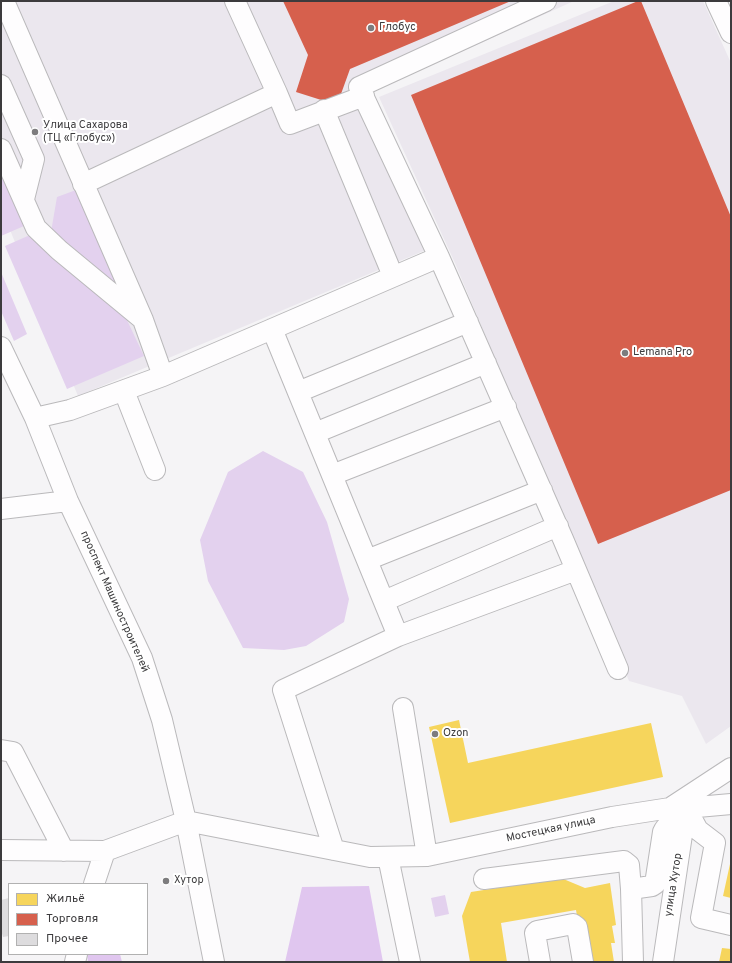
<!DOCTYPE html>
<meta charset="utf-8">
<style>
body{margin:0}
#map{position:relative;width:732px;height:963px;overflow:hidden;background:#f5f4f6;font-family:Overpass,sans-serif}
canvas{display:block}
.frame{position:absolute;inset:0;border:2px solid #3c3b3d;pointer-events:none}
.legend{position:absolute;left:8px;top:883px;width:140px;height:72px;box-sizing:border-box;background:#fff;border:1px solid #b1b1b1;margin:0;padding:5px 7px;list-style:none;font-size:12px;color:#3c3b3d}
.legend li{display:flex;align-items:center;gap:8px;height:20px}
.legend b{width:20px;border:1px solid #b1b1b1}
</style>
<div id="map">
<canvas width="732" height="963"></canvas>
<div class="frame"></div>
<ul class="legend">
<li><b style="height:11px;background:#f6d55c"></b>Жильё</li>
<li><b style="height:11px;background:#d6604d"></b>Торговля</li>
<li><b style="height:11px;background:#dddcde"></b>Прочее</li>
</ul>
</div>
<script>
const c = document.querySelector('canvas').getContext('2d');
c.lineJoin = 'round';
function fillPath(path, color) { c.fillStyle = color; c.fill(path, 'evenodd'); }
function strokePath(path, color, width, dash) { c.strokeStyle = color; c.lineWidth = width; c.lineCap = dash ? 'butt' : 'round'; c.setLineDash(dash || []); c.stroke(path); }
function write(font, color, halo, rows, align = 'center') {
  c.font = font + ' Overpass,sans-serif'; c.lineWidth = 4; c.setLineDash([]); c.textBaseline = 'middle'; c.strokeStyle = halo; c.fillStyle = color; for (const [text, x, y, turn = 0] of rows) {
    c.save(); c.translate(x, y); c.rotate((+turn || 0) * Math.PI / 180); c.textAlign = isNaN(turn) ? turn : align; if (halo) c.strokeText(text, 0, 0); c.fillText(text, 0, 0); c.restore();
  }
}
fillPath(new Path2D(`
 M1,1H574L370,93L438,245L78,396L1,208Z
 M614,1H703L731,63V726L706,744L682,696L629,681L455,263L379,97Z`), '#ebe7ee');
fillPath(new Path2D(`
 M1,173L24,226L1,236Z
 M76,190L118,288L51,232L57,197Z
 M30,235L125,316L144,356L67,389L5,246Z
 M1,272L27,334L14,341L1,311Z
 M263,451L303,472L327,522L349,599L344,622L306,646L284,650L243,648L208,581L200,540L228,472Z
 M445,895L449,914L435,917L431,898Z`), '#e3d1ee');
fillPath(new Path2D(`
 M369,886L383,962H285L302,887Z
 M87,954H120L122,962H88Z`), '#e0c6ef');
fillPath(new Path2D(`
 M459,720L468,763L651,723L663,777L450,823L429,727Z
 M730,864H731V898L723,896Z
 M561,878L585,888L610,883L616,925L612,926L615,943H611L614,962H585L576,910L501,923L507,962H470L462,916L471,892Z
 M722,948L731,949V962H719Z`), '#f6d55c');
fillPath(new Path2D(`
 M283,1H511L350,69L337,105L296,92L308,55Z
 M638,1H641L731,217V490L598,544L411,95Z`), '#d6604d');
fillPath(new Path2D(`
 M9,898V936L3,937L1,930V900Z`), '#dddcde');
const minor = new Path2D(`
 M4,1L143,320L163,376L70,410L35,418
 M716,1L731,33
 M1,85L34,159L24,199
 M277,93L290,124L364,96
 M324,110L393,276
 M1,149L36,228L59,250L140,317
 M83,184L277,93L235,1
 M439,257L563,539L618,669
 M272,329L398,636L283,690L334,850
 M1,347L35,418L68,501L142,658L162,720L186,821L214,962
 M163,376L439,257L359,87L546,1
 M124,391L155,470
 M298,392L468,322
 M315,433L486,363
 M332,475L506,407
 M1,509L68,501
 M367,560L542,490
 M384,601L558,526
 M398,636L576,570
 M403,708L427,856
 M1,750L13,752L64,851
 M670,808L731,768
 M686,808L698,830L715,843L701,918L731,925
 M1,850L105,851L186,821L370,857L427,856L612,817L670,808H686L731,804
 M388,857L410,962
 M484,879L624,861L629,865L631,889
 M94,884L105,851
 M75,962L77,954
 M540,962L535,933L537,931L573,924L577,927L583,962
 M633,962L631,889L652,886L655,884L663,832C667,823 676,821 684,818
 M663,962L686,808`);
strokePath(minor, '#bab9bb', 22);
strokePath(minor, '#fefdfe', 20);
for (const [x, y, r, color] of [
 [371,28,4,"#7d7c7e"],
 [35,132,4,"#7d7c7e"],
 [625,353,4,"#7d7c7e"],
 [435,734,4,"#7d7c7e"],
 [166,881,4,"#7d7c7e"]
]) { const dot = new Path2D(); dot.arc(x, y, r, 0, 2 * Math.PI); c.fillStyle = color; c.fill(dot); strokePath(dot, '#fff', 1.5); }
write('11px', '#3c3b3d', '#fff', [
 ["Глобус",379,28],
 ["Улица Сахарова",43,126],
 ["(ТЦ «Глобус»)",43,139],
 ["Lemana Pro",633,353],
 ["Ozon",443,734],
 ["Хутор",174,881]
], 'left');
write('11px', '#3c3b3d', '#fff', [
 ["проспект Машиностроителей",114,602,66],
 ["Мостецкая улица",551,830,-12],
 ["улица Хутор",674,885,-81]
]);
</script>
